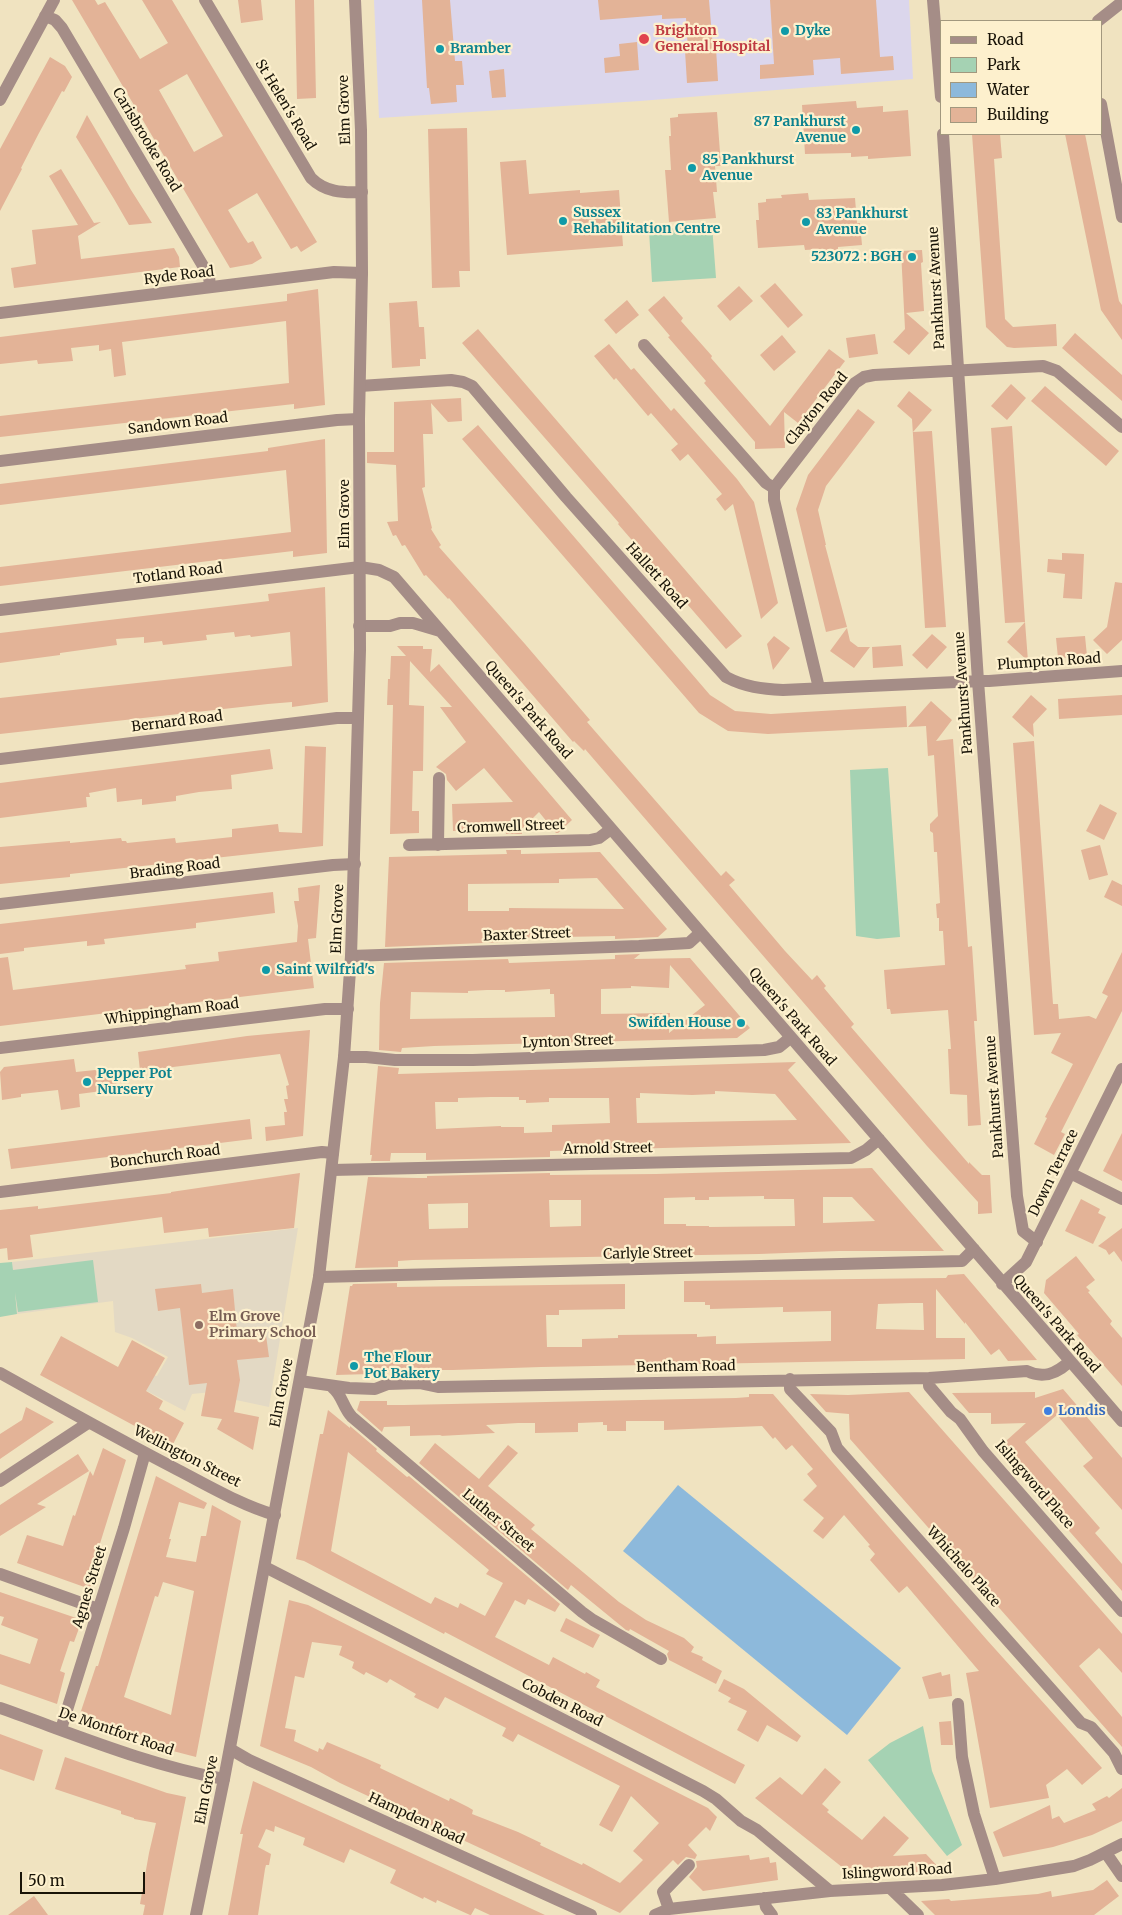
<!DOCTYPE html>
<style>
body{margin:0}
#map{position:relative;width:1122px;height:1915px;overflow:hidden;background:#f0e3c0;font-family:Merriweather,serif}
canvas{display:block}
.legend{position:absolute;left:940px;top:20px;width:162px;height:115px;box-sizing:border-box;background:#fdf0cd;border:1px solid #a2987e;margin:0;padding:6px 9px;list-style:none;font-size:15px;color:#191408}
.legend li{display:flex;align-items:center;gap:10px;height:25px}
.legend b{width:25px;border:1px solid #a2987e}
.scale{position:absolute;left:20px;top:1872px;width:125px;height:22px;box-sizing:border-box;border:2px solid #191408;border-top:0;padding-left:6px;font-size:15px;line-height:18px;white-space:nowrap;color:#191408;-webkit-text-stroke:4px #fdf0cd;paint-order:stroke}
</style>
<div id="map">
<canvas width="1122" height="1915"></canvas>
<ul class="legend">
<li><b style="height:6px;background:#a58d87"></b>Road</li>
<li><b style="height:14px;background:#a5d2b3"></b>Park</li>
<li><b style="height:14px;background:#8db9db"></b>Water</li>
<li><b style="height:14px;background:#e3b397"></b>Building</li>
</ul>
<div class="scale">50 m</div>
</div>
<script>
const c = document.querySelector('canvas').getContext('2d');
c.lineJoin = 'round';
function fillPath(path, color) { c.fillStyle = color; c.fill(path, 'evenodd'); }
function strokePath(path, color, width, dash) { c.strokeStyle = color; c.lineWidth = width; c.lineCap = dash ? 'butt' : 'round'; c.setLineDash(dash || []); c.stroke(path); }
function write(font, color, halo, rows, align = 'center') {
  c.font = font + ' Merriweather,serif'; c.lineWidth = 4.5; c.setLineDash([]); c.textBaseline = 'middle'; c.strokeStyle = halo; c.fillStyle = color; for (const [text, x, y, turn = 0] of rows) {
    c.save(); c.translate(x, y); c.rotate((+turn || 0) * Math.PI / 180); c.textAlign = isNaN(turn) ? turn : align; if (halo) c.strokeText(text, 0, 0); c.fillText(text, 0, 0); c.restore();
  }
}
fillPath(new Path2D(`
 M298,1228L269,1407L236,1400L212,1392L192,1394L185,1411L145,1390L153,1375L157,1376L168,1357L132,1338L115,1332L113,1301L17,1314L12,1262Z`), '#e3d9c4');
fillPath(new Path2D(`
 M374,0H909L913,79L640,101L379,118Z`), '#dbd6ec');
fillPath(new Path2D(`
 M712,225L716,278L652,282L649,230Z
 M888,768L900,937L877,939L856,936L850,770Z
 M93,1260L98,1302L18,1312L15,1292L17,1314L0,1317V1263L12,1262L13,1270Z
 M923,1726L932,1771L962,1845L947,1856L868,1760L890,1743Z`), '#a5d2b3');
fillPath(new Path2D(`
 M678,1485L901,1668L847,1735L623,1551Z`), '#8db9db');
fillPath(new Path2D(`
 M72,0H95L98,5L105,2L140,59L168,43L142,0H172L317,242L301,252L297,246L291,249L257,193L228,210L244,237L248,243L253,241L262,258L252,264L230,268ZM187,74L223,136L194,152L159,90Z
 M238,0H261L263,20L241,23Z
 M295,0H314L316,98L297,99Z
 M422,0H450L455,61H462L464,85H456L457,102L431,104L429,88H427Z
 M598,0H709L713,48H716L718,81L687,83L685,51H688L686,18L662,19V15L600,20Z
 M770,0H876L880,57L893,56L894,70L841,74L840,58L813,60L814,75L760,79V65L774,64Z
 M637,42L639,70L605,73L604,58L620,56L619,44Z
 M50,57L65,66L72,77L64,92L62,91L39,133L21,168L22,169L0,211V149Z
 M504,69L506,97L492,98L489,71Z
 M856,101L857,108L883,106V112L908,110L911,156L868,159V156L851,157V153L805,154L802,105Z
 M717,112L721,166H715L717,192H713L716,218L669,222L665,170H671L669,136H671L670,118L678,117V114Z
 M87,115L131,190L152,223L129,225L114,199L76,137Z
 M467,128L470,271H459L460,287L432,288L428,129Z
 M972,134H1000L1002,158L994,159L1005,319L1013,327L1056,324L1057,346L1014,348L1007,347L986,327Z
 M1065,134H1085L1113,272L1119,301L1122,305V340L1101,310Z
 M526,160L529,194L580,190V193L619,190L623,246L507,255L500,162Z
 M61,169L94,223L101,222L78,236L81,259L174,248L179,257L180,267L14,288L11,268L36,264L32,230L78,225L49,176Z
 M808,193L809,200L855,198L857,223H860L862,245L838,247V250L821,251V249L805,250L804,245L758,248L756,220H759L758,203L766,202V199L782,198L781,195Z
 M922,250L923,262L921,263L924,311L906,313L929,333L909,355L893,342L905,329L901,251Z
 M775,283L803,315L788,328L760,296Z
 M739,286L753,301L730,321L717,306Z
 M318,289L325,405L294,409V404L0,437V416L289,383L286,321L122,342L126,375L114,377L111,349L99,351V345L71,348L73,361L38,364L37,360L0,364V337L287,301V294Z
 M664,296L683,318L681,321L712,356L711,358L770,426L829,349L845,361L798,423L784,412L785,448L755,449V442L704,383L706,381L668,337L670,336L648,310Z
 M627,300L639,315L616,334L604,320Z
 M417,301L419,327H424L426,359H420V366L392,368L389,303Z
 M478,329L742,636L726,649L618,524L619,523L462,343Z
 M1075,333L1122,375V401L1062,348Z
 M875,334L878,354L849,358L846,338Z
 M782,335L796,352L774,371L760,355Z
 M609,344L631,370L634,368L671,411L674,408L737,479L754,502L778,603L761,619L733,504L725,511L716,499L722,494L688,454L680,461L671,450L678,444L651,413L648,416L616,378L614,380L594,356Z
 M1011,384L1026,398L1007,420L991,406Z
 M1045,386L1119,451L1106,466L1031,401Z
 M909,391L932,410L913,432L932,431L946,627L925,628L912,419L897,406Z
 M461,398L462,421L448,422L431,403L433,434H423L425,487L422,488L432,528L431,529L441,545L439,547L525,644L590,720L587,722L721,876L726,871L735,880L729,885L785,951L812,980L817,975L826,986L824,988L854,1024L851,1027L969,1164V1162L982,1175H990L992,1213L978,1214V1202L927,1146L585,749L584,751L574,741L573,742L449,598L448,599L426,575L424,576L405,545L402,546L396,535L393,536L387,522L398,521L396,465L367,463V452H394V402Z
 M858,409L875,422L826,486L818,510L826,545H825L847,627L826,632L796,509L808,475Z
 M478,425L710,695L735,711L771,714L906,706L907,727L768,734L728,731L699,713L462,439Z
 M1012,426L1025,622L1005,623L991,428Z
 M325,439L327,553L293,557V551L0,586V567L291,532L286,470L0,505V484L268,451V448Z
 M1062,553L1084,554L1082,599L1063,598L1065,574L1047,572L1048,559L1062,560Z
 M1115,582L1122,583V640L1107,654L1093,640L1107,627Z
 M325,587L328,702L292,707V702L268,704L0,734V698L292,666L290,632L251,637L250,635L235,637L234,632L206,635L207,640L163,645L162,641L144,643V637L116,639L117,645L60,653V655L0,663V633L269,601L268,594Z
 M1025,622L1028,661L1007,642Z
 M847,628L850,641L858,647H870L854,668L830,651Z
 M932,634L947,647L927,669L912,655Z
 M774,636L790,648L773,670L767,644Z
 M1085,636L1087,656L1058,658L1056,638Z
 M901,645L903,666L873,668L872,647Z
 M397,646H423V649H432L430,672L439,664L572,820L558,833H556L539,812L522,829V834H506V830L453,831L452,804L513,802L484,768L456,791L447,780L446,774L436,767L466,742L440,707H452L410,661L409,705L424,706L423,771H413L412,811H419V833L390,834L393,705H387L388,679H390L391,656H406Z
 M1031,695L1047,709L1033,724L1034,737L1012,717Z
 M1122,695V715L1059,719L1058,699Z
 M931,701L952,720L936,741L953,739L967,932L968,947L972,946L977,1021H974L981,1125L968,1126L967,1095L950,1094L948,1049H951L948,1010L891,1014L890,1009H887L884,970L945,965L943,931H939V918H937L936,904L940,903L937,852H934L933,833L930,831V824L938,816L934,755L928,756L926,726L908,727Z
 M1034,741L1053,1004H1058L1059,1019L1089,1016L1096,1019L1108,996L1102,993L1122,952V1011L1061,1132L1065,1134L1054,1155L1034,1144L1047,1118L1045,1117L1073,1064L1051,1053L1061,1033L1034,1035L1013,743Z
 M305,746L326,747L323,846L70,874V877L49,879L0,884V847L70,841V843L121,838L122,841H126L127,843L175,838L176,843L232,837V829L278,824L279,832L302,833Z
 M270,749L273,769L231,775L232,789L199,792L176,796V801L142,805V799L117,802L116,788L89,793L90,797H86L87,807L0,818V783Z
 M1100,804L1117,813L1104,840L1086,831Z
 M1100,845L1108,875L1089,880L1081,850Z
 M506,850H521V854L600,852L667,929L658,937L615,939V936L508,938V942L385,947L389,857L507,854ZM597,878L624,909L509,908V911H468V884L559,883V879Z
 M1112,880L1122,885V906L1104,897Z
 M320,885L316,938L308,939L314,988L0,1026V958L8,957L13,990L186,969L185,965L219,961L218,952L297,942L298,926L294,901H299L298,888Z
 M273,892L275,913L196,923V928L104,939L105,944L87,946V941L24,948V951L0,954V924Z
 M640,954L634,959L690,958L750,1028L737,1038L434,1046L402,1048L401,1052L379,1050L380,1003L384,963L508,959L509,963L615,959V955ZM670,965L705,1005L669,1033L670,1013L601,1014V989L631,988V986L669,988ZM550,989V994H554L555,1017L410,1019L411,992L468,993V991L487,990H505V992Z
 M310,1030L303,1136L266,1141L265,1127L285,1125L284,1112H287L284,1099H288L286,1086L289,1085L280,1054L140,1071L138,1052L247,1036Z
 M74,1059L76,1072L114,1068L117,1089L79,1094L80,1107L61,1110L58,1090L21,1094V1097L2,1100L0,1072L4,1067Z
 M796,1062L788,1070L851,1143L550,1151V1157L426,1160V1153H391L390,1161H371L372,1155H370L378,1066L399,1068L398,1074ZM715,1091L775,1094L797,1120L637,1123L636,1098H640V1093L692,1095L715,1094ZM491,1097H519V1100H526V1103L549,1102V1098H609L610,1123L552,1125V1132L524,1133V1127H501V1126L436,1129L435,1102H458V1098Z
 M250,1119L252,1139L11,1169L8,1149Z
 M1122,1133V1181L1103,1171Z
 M872,1168L944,1251H839L759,1254L413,1260L398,1261V1267L355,1268L368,1177L417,1178H427V1176L550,1173V1175L656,1174ZM764,1196V1199H794L795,1226L709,1227V1226H686V1224H664V1198L695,1197V1200H709V1197ZM823,1197H852L875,1221L823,1223ZM549,1200H581V1226L550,1227ZM468,1203V1228L429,1229L428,1204Z
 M300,1173L294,1228L209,1237L208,1228L164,1233L162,1217L30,1235L33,1257L8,1260L7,1248L0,1249V1210L38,1206V1209L171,1193V1192Z
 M1081,1199L1100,1209L1098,1213L1106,1217L1093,1244L1065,1231Z
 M1122,1228V1262L1114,1251L1109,1255L1106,1250L1098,1246Z
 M1076,1256L1095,1280L1086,1287L1090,1291L1088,1292L1112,1321L1110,1324L1122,1338V1386L1077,1335L1079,1334L1044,1293L1046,1280Z
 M964,1274L1037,1360L1008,1361L999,1349L991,1355L965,1322V1324L936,1289V1338H965V1359L541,1367L453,1370H418L371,1371L370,1374L336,1375L350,1286H352L353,1284L397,1283V1287L625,1284V1309L559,1310V1315H546L547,1347H582V1339L618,1338V1335L697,1334V1337L716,1336V1344L831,1341V1311L783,1312V1307L710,1309V1305H705V1302H684V1281L946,1278L948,1275ZM911,1303H923L924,1330L876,1329L878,1304Z
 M201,1284L202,1293L233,1289L237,1332L265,1328L269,1357L237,1360L240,1380L234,1412L259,1417L253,1450L217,1429L222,1419L201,1416L207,1383L189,1385L180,1308L158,1311L155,1289Z
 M61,1336L118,1367L132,1340L165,1358L146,1391L163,1401L159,1409L184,1423L172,1446L40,1375Z
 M1063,1389L1122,1458V1510L1083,1466L1093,1458L1057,1415L1025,1442L1100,1528L1095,1533L1122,1564V1591L997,1449L1026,1423L991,1424V1413H969L952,1393L1035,1392V1398Z
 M909,1392L1122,1634V1673L1099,1648L1079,1666L1122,1717V1747L850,1439L849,1414L826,1412L810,1394L848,1395Z
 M749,1394H773L987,1640L1102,1768L1082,1785L1067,1769L1046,1785L1049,1798L990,1808L966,1673L979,1671L907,1586L899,1593L870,1560L875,1554L868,1546L870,1545L844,1515L823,1539L813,1531L824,1518L803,1500L817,1486L807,1474L813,1469L792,1445L786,1450L775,1437L773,1439L762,1426L664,1430V1421H626V1431H607V1425H603V1422L578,1423V1432L535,1433V1423H518L486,1425L495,1433L440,1436L442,1435L410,1436V1426L384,1427L382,1432L357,1410L360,1401H387V1405H404L736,1398L749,1397Z
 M26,1407L54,1422L0,1459V1434L22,1420Z
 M328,1410L350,1428V1426L377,1449L376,1451L407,1477L409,1476L560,1604L555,1612L528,1599L525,1605L515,1600L495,1637L549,1665L553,1657L585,1674L586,1672L600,1680L596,1687L745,1765L735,1784L445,1632L444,1634L304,1561L296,1559L320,1434H323ZM348,1452L489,1570L486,1574L503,1583L485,1616L460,1603L458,1608L435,1597L431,1604L331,1551Z
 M435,1443L479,1479L508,1445L518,1453L488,1486L535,1525L531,1529L619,1602L646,1620L684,1638L694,1647L691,1652L703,1657L702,1660L722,1671L716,1684L669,1660L667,1654L669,1651L630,1629L629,1631L626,1630L571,1585L568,1590L419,1463Z
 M103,1448L126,1460L93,1566L97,1567L90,1589L17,1563L27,1535L63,1546L73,1515L75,1516L90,1471L93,1476Z
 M78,1454L89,1471L37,1504L46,1507L0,1536V1505Z
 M156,1476L207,1503L204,1509L179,1502L169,1539H171L166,1557L196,1562L201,1536H206L212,1505L241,1521L196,1757L146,1744L147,1739L80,1714L96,1666H98ZM163,1582L194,1591L171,1715L124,1697L155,1596L158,1597Z
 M0,1592L82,1620L74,1642L70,1641L60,1671L65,1673L57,1704L0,1684V1654L30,1664L38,1639L1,1625L4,1617L0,1616Z
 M289,1600L308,1605L708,1808L717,1817L710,1831L706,1827L688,1845L697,1855L695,1859L686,1857L678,1865L673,1860L620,1913L340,1783L311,1767L260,1746ZM312,1642L342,1646L339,1655L354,1662L352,1668L364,1675L366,1672L387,1683L390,1679L416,1694L414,1697L438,1709L445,1697L506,1728L502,1736L513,1742L518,1734L620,1786L599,1825L612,1832L631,1796L659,1823L633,1851L643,1860L620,1883L583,1863L582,1865L540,1845L541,1843L518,1832L472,1814L473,1810L468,1807L450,1798L449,1801L380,1768L381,1765L365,1758L327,1742L323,1750L319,1748L318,1752L294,1741L296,1730L285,1728L295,1676L304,1678Z
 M566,1618L600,1635L593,1648L560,1631Z
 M941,1672L942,1676L950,1674L952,1696L929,1699L922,1677Z
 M724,1679L744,1689L801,1736L797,1742L767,1725L758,1742L737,1730L747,1711L728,1702L731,1698L718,1691Z
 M951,1721L953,1745H941L939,1722Z
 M0,1734L43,1750L34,1781L0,1769Z
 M65,1757L167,1793L186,1797L163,1915H143L145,1905L140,1904L149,1853L156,1823L134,1819V1818L121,1814V1811L55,1789Z
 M825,1768L841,1782L822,1804L829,1810L827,1812L862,1840L884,1816L909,1838L893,1856L926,1854L942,1871L852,1875L755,1798L780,1777L802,1795Z
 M253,1781L409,1852L545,1915H490L475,1908L471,1915H470L437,1900L436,1903L424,1897L423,1899L390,1883L396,1870L350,1849L344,1863L303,1845L305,1838L275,1826L274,1832L266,1829L258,1847L271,1854L269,1865H266L265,1869L258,1915H228L243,1834H240Z
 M1122,1788V1821L1092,1835L1053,1847L1003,1857L993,1832L1050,1805L1052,1819L1059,1816L1064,1823L1096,1810L1092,1804L1107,1796L1109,1798Z
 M749,1855L750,1860L769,1857L770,1863L776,1862L778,1880L703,1891L689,1877L697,1867L696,1861Z
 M1107,1880L1119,1896L1094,1915H935L921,1901L949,1899L951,1901L1038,1894L1051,1891L1052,1897L1093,1890Z
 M34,1896L48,1915H8Z`), '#e3b397');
strokePath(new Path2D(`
 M205,0L311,178C325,192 342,193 362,192
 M933,0L941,97
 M45,16L55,20L62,28L209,276L210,287
 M1098,21L1122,2
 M0,100L54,0
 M1101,104L1122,217
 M943,134L978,681L1017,1196L1023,1231L1037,1242
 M0,313L334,272L362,273
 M644,345L766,483L774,488
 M360,386L451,380L463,382L472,386L566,497L726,677C745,687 762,689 783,690L978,681H989L1122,671
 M0,461L337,420L359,419
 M0,610L360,567L379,570L394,577L1122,1421
 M359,626H390L400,623H413L440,631
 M819,688L774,500V488L855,383L864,377L874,375L1043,366L1057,371L1122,427
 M0,759L337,718H357
 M409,845L590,840L599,838L611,829
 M438,845L439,778
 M0,904L333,865L355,864
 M351,956L639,946L689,943L700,933
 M0,1048L325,1009H348
 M344,1057H366L395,1060H473L764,1050L779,1047L790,1038
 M332,1170L851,1158L866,1150L879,1139
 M1070,1173L1122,1199
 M0,1192L322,1152L333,1153
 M319,1277L962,1261L974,1249
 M1002,1284L1026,1262L1122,1069
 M0,1373C59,1406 118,1439 178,1470C209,1486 241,1505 275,1515
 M929,1378V1386L951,1412L960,1419L983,1451L1122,1611
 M790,1379V1389L831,1432L837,1448L1081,1723L1091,1727L1114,1753L1122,1769
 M300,1381L349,1388L375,1389L388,1384L419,1383L438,1387L929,1378L1027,1371C1043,1379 1056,1374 1069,1362
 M332,1387C342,1394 343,1408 352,1417L582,1612L593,1620L661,1659
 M0,1481L88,1423
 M265,1567L703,1791L716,1799L741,1821L757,1830L830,1891
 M0,1574L98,1609
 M958,1704L962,1757L974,1814L995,1879
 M0,1708C74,1734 147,1765 224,1779
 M61,1729L124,1528L145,1453
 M230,1749L249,1760L591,1915
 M1106,1853L1122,1876
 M890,1888L918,1915
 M764,1898L766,1907L772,1915
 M669,1909L663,1892L689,1865
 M655,1915L669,1909L830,1891L942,1885L995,1879L1074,1866L1090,1860L1122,1844`), '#a58d87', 12);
strokePath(new Path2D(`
 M196,1915L224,1779L319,1277L344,1057L351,956L360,650L359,419L362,273L361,130L355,0`), '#a58d87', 12);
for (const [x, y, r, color] of [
 [785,31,5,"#0f9aa8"],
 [644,39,6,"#e0444e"],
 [440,49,5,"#0f9aa8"],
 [856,130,5,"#0f9aa8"],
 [692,168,5,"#0f9aa8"],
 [563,221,5,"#0f9aa8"],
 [806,222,5,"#0f9aa8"],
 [912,257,5,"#0f9aa8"],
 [266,970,5,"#0f9aa8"],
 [741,1023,5,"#0f9aa8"],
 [87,1082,5,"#0f9aa8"],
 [199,1325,5,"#8d6e63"],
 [354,1366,5,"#0f9aa8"],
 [1048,1411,5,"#3f7fe0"]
]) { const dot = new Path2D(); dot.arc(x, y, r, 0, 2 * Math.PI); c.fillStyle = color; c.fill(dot); strokePath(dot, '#fdf0cd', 2); }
write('bold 14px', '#be3a42', '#fdf0cd', [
 ["Brighton",655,31],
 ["General Hospital",655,47]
], 'left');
write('bold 14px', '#0d838f', '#fdf0cd', [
 ["Dyke",795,31],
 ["Bramber",450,49],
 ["87 Pankhurst",846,122,"right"],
 ["Avenue",846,138,"right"],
 ["85 Pankhurst",702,160],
 ["Avenue",702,176],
 ["Sussex",573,213],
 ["Rehabilitation Centre",573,229],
 ["83 Pankhurst",816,214],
 ["Avenue",816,230],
 ["523072 : BGH",902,257,"right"],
 ["Saint Wilfrid's",276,970],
 ["Swifden House",731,1023,"right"],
 ["Pepper Pot",97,1074],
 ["Nursery",97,1090],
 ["The Flour",364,1358],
 ["Pot Bakery",364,1374]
], 'left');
write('14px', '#191408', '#fdf0cd', [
 ["St Helen's Road",285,105,59],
 ["Elm Grove",345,110,-92],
 ["Carisbrooke Road",146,140,59],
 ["Ryde Road",179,276,-7],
 ["Pankhurst Avenue",937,288,-93],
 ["Clayton Road",817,409,-51],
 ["Sandown Road",178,424,-7],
 ["Elm Grove",345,514,-90],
 ["Totland Road",178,574,-7],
 ["Hallett Road",656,576,48],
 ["Plumpton Road",1049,662,-4],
 ["Pankhurst Avenue",964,693,-94],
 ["Queen's Park Road",528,710,49],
 ["Bernard Road",177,722,-7],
 ["Cromwell Street",511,827,-2],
 ["Brading Road",175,869,-7],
 ["Elm Grove",338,919,-88],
 ["Baxter Street",527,935,-2],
 ["Whippingham Road",172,1012,-7],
 ["Queen's Park Road",792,1017,49],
 ["Lynton Street",568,1042,-2],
 ["Pankhurst Avenue",995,1097,-94],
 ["Arnold Street",608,1149,-1],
 ["Bonchurch Road",165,1157,-7],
 ["Down Terrace",1054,1173,-64],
 ["Carlyle Street",648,1254,-1],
 ["Queen's Park Road",1056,1324,49],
 ["Bentham Road",686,1367,-1],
 ["Elm Grove",282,1393,-79],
 ["Wellington Street",187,1457,27],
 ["Islingword Place",1034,1485,49],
 ["Luther Street",498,1521,40],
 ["Whichelo Place",963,1567,48],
 ["Agnes Street",90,1587,-73],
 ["Cobden Road",562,1703,27],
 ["De Montfort Road",116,1732,19],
 ["Elm Grove",207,1790,-79],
 ["Hampden Road",416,1819,25],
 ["Islingword Road",897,1872,-3]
]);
write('bold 14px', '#785e54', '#fdf0cd', [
 ["Elm Grove",209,1317],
 ["Primary School",209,1333]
], 'left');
write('bold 14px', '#366cbe', '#fdf0cd', [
 ["Londis",1058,1411]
], 'left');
</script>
